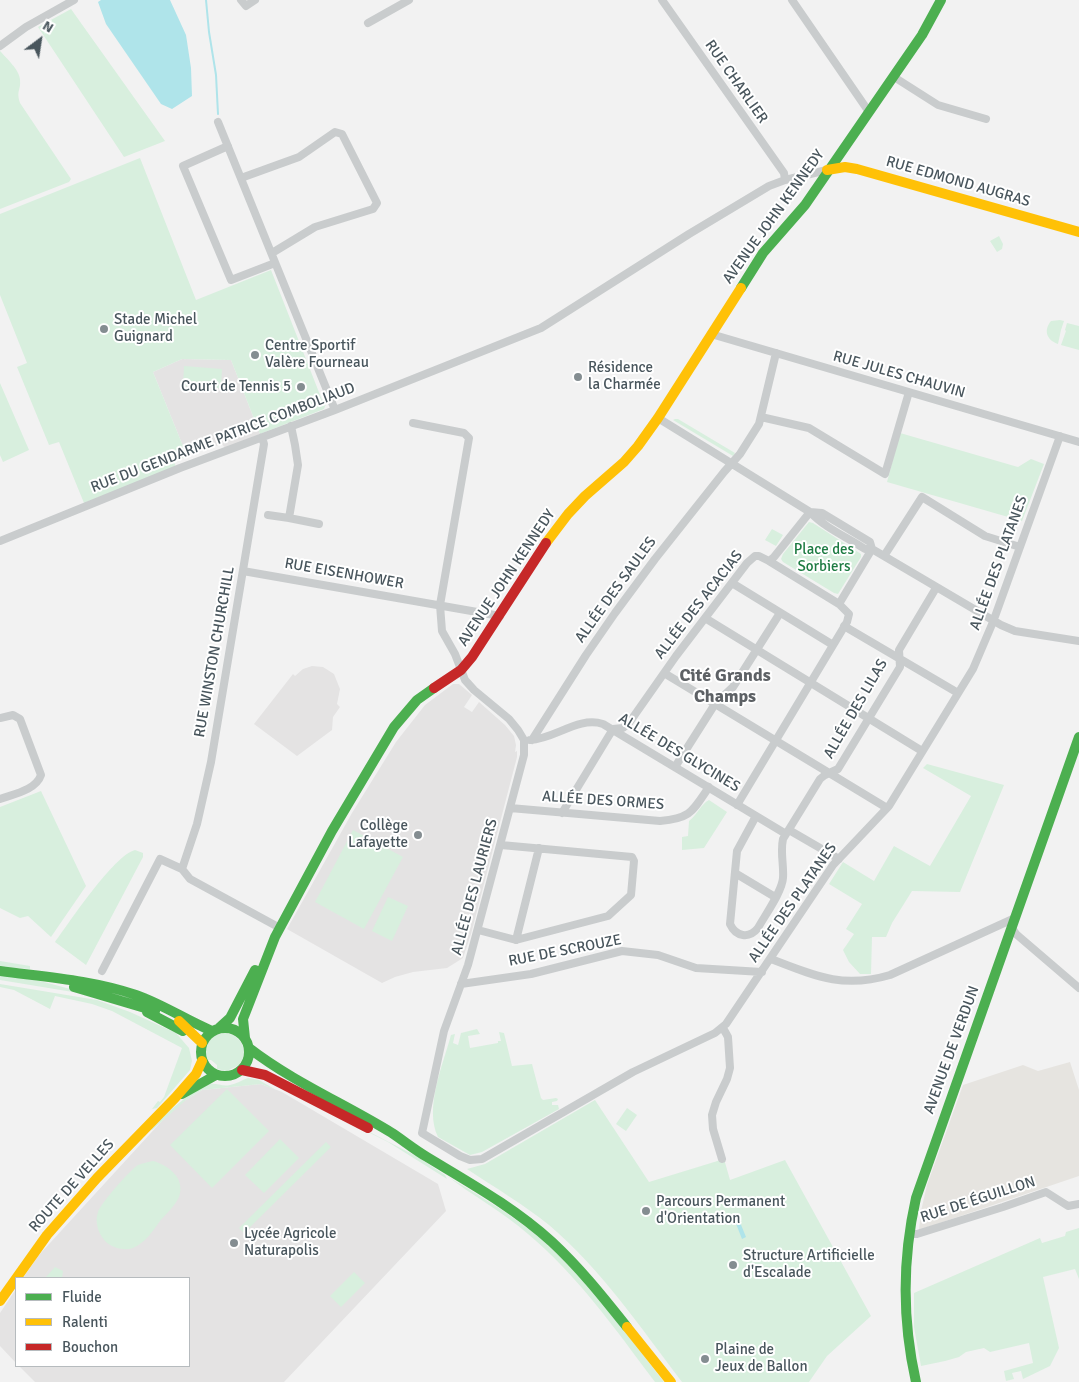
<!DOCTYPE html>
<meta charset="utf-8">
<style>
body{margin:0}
#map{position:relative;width:1079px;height:1382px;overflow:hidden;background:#f2f2f2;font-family:Signika,sans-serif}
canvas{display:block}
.legend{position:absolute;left:15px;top:1277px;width:175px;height:90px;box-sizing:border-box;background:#fff;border:1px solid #b6bbbe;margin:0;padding:6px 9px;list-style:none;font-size:15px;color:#49565d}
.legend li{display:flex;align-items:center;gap:10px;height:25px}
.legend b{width:25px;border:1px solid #b6bbbe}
.north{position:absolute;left:15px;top:15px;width:50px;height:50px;-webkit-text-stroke:4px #fff;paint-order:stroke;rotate:31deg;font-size:14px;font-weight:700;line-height:20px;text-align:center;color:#49565d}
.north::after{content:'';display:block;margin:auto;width:18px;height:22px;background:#49565d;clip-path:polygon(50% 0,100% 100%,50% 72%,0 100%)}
</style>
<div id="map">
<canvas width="1079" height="1382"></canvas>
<ul class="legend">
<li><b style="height:6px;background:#4caf50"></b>Fluide</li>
<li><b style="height:6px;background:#ffc107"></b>Ralenti</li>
<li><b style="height:6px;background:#c62828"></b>Bouchon</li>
</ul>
<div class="north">N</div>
</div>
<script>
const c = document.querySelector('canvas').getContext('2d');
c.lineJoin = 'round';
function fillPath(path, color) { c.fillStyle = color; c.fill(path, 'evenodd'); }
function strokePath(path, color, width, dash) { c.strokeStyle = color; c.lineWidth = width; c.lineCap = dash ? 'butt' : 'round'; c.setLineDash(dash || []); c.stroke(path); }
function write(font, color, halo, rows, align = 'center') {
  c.font = font + ' Signika,sans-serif'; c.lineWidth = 4; c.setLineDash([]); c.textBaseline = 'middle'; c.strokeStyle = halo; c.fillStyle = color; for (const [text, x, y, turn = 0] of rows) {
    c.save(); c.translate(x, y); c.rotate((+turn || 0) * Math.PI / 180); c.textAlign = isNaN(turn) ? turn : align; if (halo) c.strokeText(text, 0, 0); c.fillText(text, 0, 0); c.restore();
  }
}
fillPath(new Path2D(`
 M1070,1062L1079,1090V1176L919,1230L921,1211L927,1185L963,1085L1023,1065L1038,1071Z`), '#e6e4e0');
fillPath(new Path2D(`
 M182,359L231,360L260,434L225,448L222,444L187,456L153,372Z
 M312,666L323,667L334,674L340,689L337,704L340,707L333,717L332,730L297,756L254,724L293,674L295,676L303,669Z
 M453,684H459L472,695L464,707L472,712L479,702L505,725L514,736L516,745L515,752L517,751V757L471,934L463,958L447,968L413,972L395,977L382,983L287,929L352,813L396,742L425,705Z
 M261,1084L282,1092L438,1184L446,1211L284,1382H35L19,1366H189V1278H23L39,1255L160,1123L181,1103L202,1090Z
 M16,1289V1363L0,1346V1313Z`), '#e4e3e3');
fillPath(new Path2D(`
 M71,9L165,141L124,157L38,27Z
 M0,51C6,58 20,70 20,80C21,91 16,90 20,103L71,179L69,182L0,209Z
 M140,158L196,300L271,270L322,400L325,399L326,404L324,409L260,434L231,360L182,359L153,372L187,456L174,462L176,467L84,503L59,442L49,445L17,367L27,363L0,295V214Z
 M999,236L1003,244L1002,249L997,252L990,241Z
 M1060,320L1064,321L1061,330L1058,344C1047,340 1043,331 1051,321Z
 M1067,323L1079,326V350L1061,345L1066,331L1065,330Z
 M184,366L222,369L221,388L183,386Z
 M0,383L29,450L3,462L0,455Z
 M675,419H678L735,453L733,456L673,420Z
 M900,433L1018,467L1031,459L1044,464L1022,521L887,482Z
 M809,522L813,523L861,554V557L838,594L834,593L783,562L781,559L783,554Z
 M772,529L783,535L776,546L765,540Z
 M927,764L1004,785L960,892L912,891L892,923L886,937H872L871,974H860L849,962L843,950L854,934L846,929L862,904L829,884L843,862L874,881L894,846L930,866L971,796L923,768Z
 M41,791L86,886L51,937L28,916L20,918L0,908V807Z
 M709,800L727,812L704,848L682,850V837L688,836L689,821C697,815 701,804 709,800Z
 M353,830L403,857L364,929L315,902Z
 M135,850L143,853V857L86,965L55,942C69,923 114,855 135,850Z
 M388,897L408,906L392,941L372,931Z
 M0,961L30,966V969L0,967Z
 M0,975L40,981L97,996L0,980Z
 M0,984L97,1000L130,1012L176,1033L189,1048L192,1061L190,1070L157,1108L152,1109L158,1101L160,1102L164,1097L182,1048L112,1011L92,1004L55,996L50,1009L14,990L0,987Z
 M477,1029L480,1034L468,1036L470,1048L498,1043V1041H501L499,1032L504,1033L512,1066L532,1064L541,1098L543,1100L556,1098L558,1099L557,1101L552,1102V1105H558L559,1109L482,1152L470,1155L438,1137C424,1108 443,1065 451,1035L455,1034L453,1043L458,1045L461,1033Z
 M224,1033C241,1034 250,1051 239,1065L227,1071L217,1069V1065L211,1060H208C203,1046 210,1035 224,1033Z
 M248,1078L259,1080L276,1090L261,1084L202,1090L186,1100L152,1130L150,1129C161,1118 195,1087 210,1084C217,1083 223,1087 230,1085C236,1084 242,1080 248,1078Z
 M227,1089L269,1131L212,1188L170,1145Z
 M595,1100L649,1182L724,1159L730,1180L785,1160L871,1316L827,1356L809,1382H682C641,1328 601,1269 549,1225C523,1204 494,1187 467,1169L485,1164Z
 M627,1108L637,1115L626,1131L616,1124Z
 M350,1122L416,1156L445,1175L447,1179L388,1142L350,1123Z
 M280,1139L299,1158L264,1193L245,1175Z
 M326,1142L331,1147L244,1233L239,1228Z
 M153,1161C168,1165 186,1178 179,1197C175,1206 166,1214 160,1221C153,1231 145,1243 133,1248C124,1251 114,1248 107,1243C99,1236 94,1222 98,1212C101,1203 130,1170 138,1165C143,1163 148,1162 153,1161Z
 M447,1176C475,1193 504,1210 530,1230C583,1272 623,1329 664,1382H655C616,1330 578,1276 528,1234C503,1212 473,1196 447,1176Z
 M1079,1228V1279L1075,1269L1043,1277L1059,1348L1050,1366L1023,1379L1021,1371L1012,1373L1014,1379L1006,1381L1004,1371L1033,1363L1029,1343L990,1352L984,1348L966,1352L959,1357L945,1361L921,1366L914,1327V1293L1040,1238L1042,1243L1065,1236L1066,1232Z
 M55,1267L63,1271L62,1278H45Z
 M354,1272L365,1283L341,1307L330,1296Z`), '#d8efde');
fillPath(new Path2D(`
 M101,0H170L186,35L191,68L192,96L172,109L161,104L106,24L98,2Z
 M737,1215L746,1237L742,1239L733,1216Z`), '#afe4ea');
strokePath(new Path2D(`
 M206,0L209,32L216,75L218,114`), '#afe4ea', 2);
strokePath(new Path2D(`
 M241,0L246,6L255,0
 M662,0L784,173L785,180
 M792,0L869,112
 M368,23L409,0
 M0,46L26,27L74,0
 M894,77L938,105L986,119
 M218,122L335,410
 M228,146L183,166L231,280L275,263
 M241,178L299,157L335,132L342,134L377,203L373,209L315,227L272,253
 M711,334L1079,442
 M761,417L809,428L885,474L909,392
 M658,418L810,512C825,528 847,537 865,549H872L1001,625L1015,631L1079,641
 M413,423L464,433L469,438L440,605L442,631L455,654L465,680L474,690L509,719L518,730L524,740V755L468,965L444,1031L422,1133L460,1156L470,1160L482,1159L633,1072L715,1033L726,1024L833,865L889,806L973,669L993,622L1060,436
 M291,426L295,445L298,465L289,518L319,524
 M810,512L822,513L870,542L872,549
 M268,515L289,518
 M0,541L180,468L335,410L541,328L689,234L769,186L785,180L827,170
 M884,556L922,497L985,536L1020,547
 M769,561L839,604
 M243,571L500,616
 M732,583L833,645
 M705,618L922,751
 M844,626L958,693
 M664,673L887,808
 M0,718L13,715L20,719L41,775C36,790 14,794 0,799
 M530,740C555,739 578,716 603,724L786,834
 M532,740L586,655L615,613L655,559L724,472L740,454L759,424L776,353
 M675,767L715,704L733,687L780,613
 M737,805L847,622L849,614L839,604L872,549
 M510,808L660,821C691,818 692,812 709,787
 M562,813L613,729L623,728L629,723L676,656L747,563L755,556H759L769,561L774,557L810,512
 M756,816L737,851L730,924C736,937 749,939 758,928C765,915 782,892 783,878C784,865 780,852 783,839L820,779L825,775L838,769L900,667L899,650L936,588
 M789,830L839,859
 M182,869L197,824L211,762L264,444L262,437
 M735,873L775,897
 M1012,928L1016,934L1079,988
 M478,930L516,940L608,916L631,895L634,861L632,857L501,845
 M516,940L539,848
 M771,959C815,976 843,989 890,975L1015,918
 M102,971L160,859L182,869L190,879L280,928
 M461,984L531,974L622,951L658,955L696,968L762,972
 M722,1159L713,1129L712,1115L716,1102L727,1079L730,1068L728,1037L723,1028
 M910,1234H917L1003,1207L1046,1192L1068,1206L1079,1204`), '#c9cccd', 8);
strokePath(new Path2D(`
 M741,288L763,253L805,205L922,35L941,0
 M0,971C45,977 92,980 136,995C162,1004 186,1020 212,1031
 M74,987L155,1011
 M147,1012L183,1031
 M201 1052a24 24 0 1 1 48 0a24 24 0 1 1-48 0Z
 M219,1028L230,1018L255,970
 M245,1038L243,1019L275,937L332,831L394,727L417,700L434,688
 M249,1048C293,1082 345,1104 392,1133C404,1141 415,1150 427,1157C470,1183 515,1208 552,1242C580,1268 603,1297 627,1327
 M182,1094L216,1075
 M916,1382C902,1320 902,1260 916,1198L1079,737`), '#4caf50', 10);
strokePath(new Path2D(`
 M827,170L845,167L857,169L1079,232
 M546,543L568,514L585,496L624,462L638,446L658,418L741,288
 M179,1021L202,1043
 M0,1301L47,1235L97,1178L175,1098L196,1074L202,1061
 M627,1327L671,1382`), '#ffc107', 10);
strokePath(new Path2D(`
 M434,688L461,670L472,657L546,543
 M242,1070L265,1075L368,1128`), '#c62828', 10);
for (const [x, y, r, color] of [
 [104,329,5,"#848d91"],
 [255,355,5,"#848d91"],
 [578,377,5,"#848d91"],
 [301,387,5,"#848d91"],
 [418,835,5,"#848d91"],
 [646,1211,5,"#848d91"],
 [234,1243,5,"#848d91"],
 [733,1265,5,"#848d91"],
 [705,1359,5,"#848d91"]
]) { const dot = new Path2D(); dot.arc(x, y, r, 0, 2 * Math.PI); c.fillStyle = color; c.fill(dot); strokePath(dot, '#fff', 2); }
write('15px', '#49565d', '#fff', [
 ["RUE CHARLIER",736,82,55],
 ["RUE EDMOND AUGRAS",958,182,16],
 ["AVENUE JOHN KENNEDY",774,217,-54],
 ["RUE JULES CHAUVIN",899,375,16],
 ["RUE DU GENDARME PATRICE COMBOLIAUD",223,438,-21],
 ["ALLÉE DES PLATANES",999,563,-70],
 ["RUE EISENHOWER",344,574,10],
 ["AVENUE JOHN KENNEDY",507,578,-56],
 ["ALLÉE DES SAULES",616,590,-54],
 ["ALLÉE DES ACACIAS",699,605,-52],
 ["RUE WINSTON CHURCHILL",215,652,-80],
 ["ALLÉE DES LILAS",856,709,-60],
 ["ALLÉE DES GLYCINES",679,753,31],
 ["ALLÉE DES ORMES",603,801,4],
 ["ALLÉE DES LAURIERS",475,887,-75],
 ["ALLÉE DES PLATANES",793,903,-55],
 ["RUE DE SCROUZE",565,951,-11],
 ["AVENUE DE VERDUN",952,1050,-70],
 ["ROUTE DE VELLES",72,1186,-48],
 ["RUE DE ÉGUILLON",978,1200,-18]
]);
write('15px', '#49565d', '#fff', [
 ["Stade Michel",114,320],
 ["Guignard",114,337],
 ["Centre Sportif",265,346],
 ["Valère Fourneau",265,363],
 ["Résidence",588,368],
 ["la Charmée",588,385],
 ["Court de Tennis 5",291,387,"right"],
 ["Collège",408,826,"right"],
 ["Lafayette",408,843,"right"],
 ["Parcours Permanent",656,1202],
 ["d'Orientation",656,1219],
 ["Lycée Agricole",244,1234],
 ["Naturapolis",244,1251],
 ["Structure Artificielle",743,1256],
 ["d'Escalade",743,1273],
 ["Plaine de",715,1350],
 ["Jeux de Ballon",715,1367]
], 'left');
write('15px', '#1d7b42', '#fff', [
 ["Place des",824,550],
 ["Sorbiers",824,567]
]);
write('bold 18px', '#5d6165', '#fff', [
 ["Cité Grands",725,676],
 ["Champs",725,697]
]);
</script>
